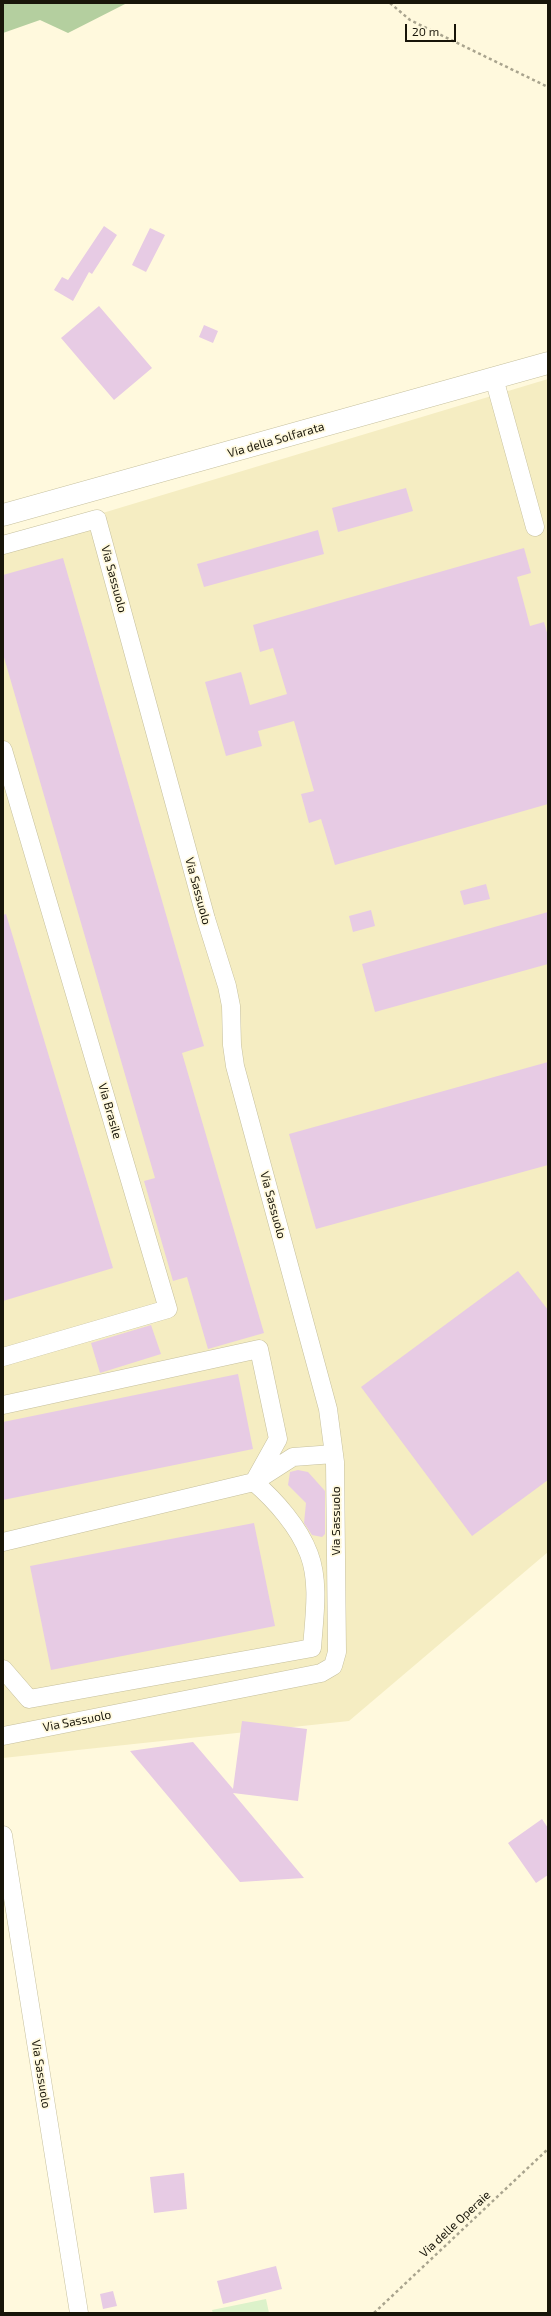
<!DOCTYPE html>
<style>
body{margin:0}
#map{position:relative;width:551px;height:2316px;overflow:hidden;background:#fff9dd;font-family:"Exo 2",sans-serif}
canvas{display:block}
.frame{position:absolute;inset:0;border:4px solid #181509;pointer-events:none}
.scale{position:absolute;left:405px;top:24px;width:51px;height:18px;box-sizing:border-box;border:2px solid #181509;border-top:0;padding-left:5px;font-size:12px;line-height:14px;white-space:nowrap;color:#181509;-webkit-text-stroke:3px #fff9dd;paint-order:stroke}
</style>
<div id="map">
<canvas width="551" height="2316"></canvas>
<div class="frame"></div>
<div class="scale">20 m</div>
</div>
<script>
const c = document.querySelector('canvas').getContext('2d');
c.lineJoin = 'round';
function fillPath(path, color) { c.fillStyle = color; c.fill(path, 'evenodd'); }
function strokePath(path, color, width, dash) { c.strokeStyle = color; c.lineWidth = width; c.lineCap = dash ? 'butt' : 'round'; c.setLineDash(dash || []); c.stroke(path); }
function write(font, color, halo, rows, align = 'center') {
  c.font = font + ' "Exo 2",sans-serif'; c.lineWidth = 3.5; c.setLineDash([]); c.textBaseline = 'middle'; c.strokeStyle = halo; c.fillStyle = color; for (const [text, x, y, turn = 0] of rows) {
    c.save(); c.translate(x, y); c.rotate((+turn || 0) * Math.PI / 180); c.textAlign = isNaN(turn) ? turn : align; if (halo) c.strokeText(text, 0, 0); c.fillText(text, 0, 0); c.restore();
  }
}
fillPath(new Path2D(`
 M548,379V1552L349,1721L3,1758V543Z`), '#f5edc2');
fillPath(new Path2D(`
 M266,2299L269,2313H213L212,2310Z`), '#dcf2ca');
fillPath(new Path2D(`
 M3,3H127L68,33L40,20L3,33Z`), '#b4cf9f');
fillPath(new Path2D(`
 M104,226L117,235L92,274L89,272L73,301L54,290L62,277L68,280Z
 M150,228L165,235L146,272L132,265Z
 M99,306L152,368L114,400L61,338Z
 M204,325L218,331L213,343L199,337Z
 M406,488L413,511L338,532L332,508Z
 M318,530L324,554L204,587L197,564Z
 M524,548L531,573L517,577L530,626L544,622L548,636V804L335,865L321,819L309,823L301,794L314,791L294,721L258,731L262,746L226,756L205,682L241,672L250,705L287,694L273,648L260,652L253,625Z
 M63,558L204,1046L182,1053L264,1333L208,1349L187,1277L173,1281L144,1181L155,1178L3,654V575Z
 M486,884L490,899L464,905L460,891Z
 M371,910L375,926L353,932L349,916Z
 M548,912V964L375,1012L362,964Z
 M6,914L113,1268L3,1301V915Z
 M548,1062V1165L316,1229L289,1134Z
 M518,1271L548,1310V1480L472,1536L361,1387Z
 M151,1325L161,1354L100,1373L91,1343Z
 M238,1374L253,1449L3,1500V1422Z
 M298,1470L308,1472L325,1491V1534L322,1537L312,1535L304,1523L306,1503L288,1485L290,1472Z
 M254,1523L275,1626L51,1670L30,1566Z
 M242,1721L307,1729L298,1801L233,1793L304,1878L240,1882L130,1751L193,1742L233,1789Z
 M542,1819L548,1828V1875L536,1883L508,1843Z
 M184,2173L187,2209L154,2213L150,2177Z
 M276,2266L282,2289L223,2304L217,2281Z
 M113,2291L117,2306L103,2309L100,2294Z`), '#e7cbe4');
const minor = new Path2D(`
 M494,378L535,527
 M3,545L97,519L206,919L227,986L231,1006L232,1045L235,1066L328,1409L335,1462L337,1652L333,1666L321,1673L3,1736
 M3,750L168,1309L3,1357
 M3,1405L259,1349L278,1439L254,1482
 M3,1542L254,1482L293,1457L334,1454
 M3,1669L29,1699L312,1648C314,1618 320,1583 309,1554C299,1527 275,1500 254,1482
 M3,1835L79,2313`);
const major = new Path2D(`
 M3,515L548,363`);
strokePath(minor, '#c6c09e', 19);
strokePath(major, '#c6c09e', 23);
strokePath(new Path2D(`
 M390,3L410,20L548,87
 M374,2313L548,2149`), '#a9a48e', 2.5, [3, 3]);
strokePath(minor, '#fff', 18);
strokePath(major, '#fff', 22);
write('12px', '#181509', '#fff9dd', [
 ["Via della Solfarata",276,440,-16],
 ["Via Sassuolo",114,579,75],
 ["Via Sassuolo",198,891,75],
 ["Via Brasile",110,1111,74],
 ["Via Sassuolo",273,1205,75],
 ["Via Sassuolo",336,1521,-90],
 ["Via Sassuolo",77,1721,-11],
 ["Via Sassuolo",41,2074,81],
 ["Via delle Operaie",455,2224,-43]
]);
</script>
